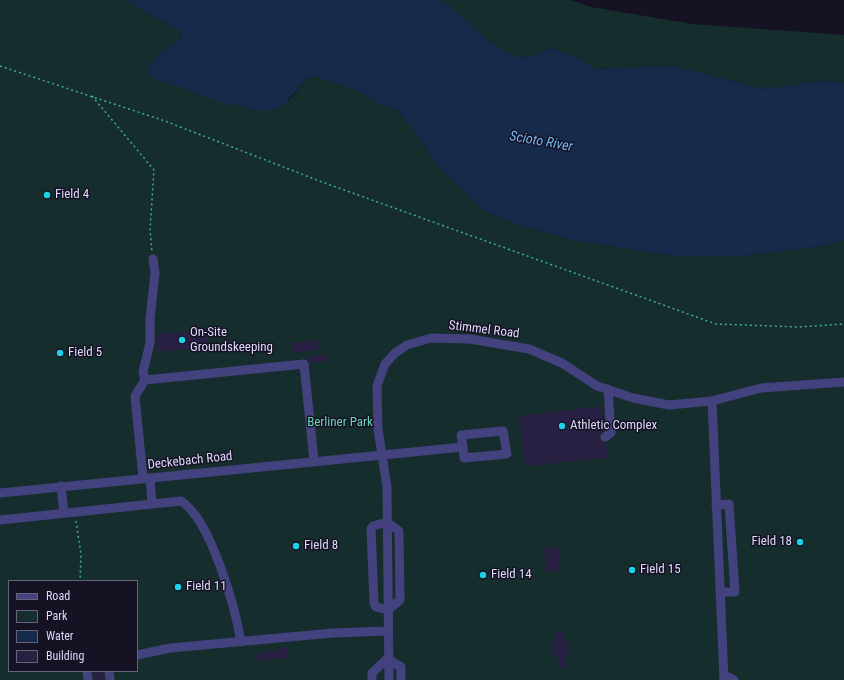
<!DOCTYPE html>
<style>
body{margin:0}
#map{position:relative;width:844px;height:680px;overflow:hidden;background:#151224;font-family:"Roboto Condensed",sans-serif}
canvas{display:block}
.legend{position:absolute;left:8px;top:580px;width:130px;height:92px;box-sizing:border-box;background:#151224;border:1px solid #65627a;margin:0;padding:5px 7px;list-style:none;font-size:12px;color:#ddd9fb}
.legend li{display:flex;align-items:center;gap:8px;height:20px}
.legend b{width:20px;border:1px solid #65627a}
</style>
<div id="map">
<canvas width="844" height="680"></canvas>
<ul class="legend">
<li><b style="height:5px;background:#44427e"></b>Road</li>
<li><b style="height:11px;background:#152e2d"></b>Park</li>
<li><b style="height:11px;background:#162b4a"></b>Water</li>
<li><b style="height:11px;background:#272043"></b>Building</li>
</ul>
</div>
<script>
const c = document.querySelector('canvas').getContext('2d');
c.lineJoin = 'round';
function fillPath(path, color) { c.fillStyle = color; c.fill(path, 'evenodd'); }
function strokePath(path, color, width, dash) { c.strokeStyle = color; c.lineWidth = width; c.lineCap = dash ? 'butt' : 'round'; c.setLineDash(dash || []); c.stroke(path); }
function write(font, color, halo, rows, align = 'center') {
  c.font = font + ' "Roboto Condensed",sans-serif'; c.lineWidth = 3; c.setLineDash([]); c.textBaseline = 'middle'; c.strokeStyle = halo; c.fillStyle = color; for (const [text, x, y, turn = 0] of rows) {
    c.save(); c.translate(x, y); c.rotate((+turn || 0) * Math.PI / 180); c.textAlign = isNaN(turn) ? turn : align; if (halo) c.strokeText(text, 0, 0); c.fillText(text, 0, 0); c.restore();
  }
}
fillPath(new Path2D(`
 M0,0H125L180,31L181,39L153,60L195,92L209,99L289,100L307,79L314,76L359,91L373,101L399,111L417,135L436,165L485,211L517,224L572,240L674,256H741L823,246L844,240V680H0ZM9,581H137V671H9Z
 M442,0H571L591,7L692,24L844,35V83L833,81L816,82L763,89L675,66L595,69L577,57L550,48C544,51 537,56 531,57C500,62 466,17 442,0Z`), '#152e2d');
fillPath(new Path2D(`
 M125,0H442C466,17 500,62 531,57C537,56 544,51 550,48L577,57L595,69L675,66L763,89L816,82L833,81L844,83V240L823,246L741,256H674L572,240L517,224L485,211L436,165L417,135L399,111L373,101L359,91L314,76L307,79L280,108L263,111L208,99L195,92L149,77C144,60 169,48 181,39L180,31Z`), '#162b4a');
fillPath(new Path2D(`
 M206,329L208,347L158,352L156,334Z
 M318,340L319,350L293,353L292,343Z
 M327,354L328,361L310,363L308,360V357Z
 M602,406L604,430L600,434L599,438L602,442L606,443L607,458L525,466L519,416Z
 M559,547L561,570L546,572L544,549Z
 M555,630H563L564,641H568L569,655H565L567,667L559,668L558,656H553L552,642H556Z
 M287,647L288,658L258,661L257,653L278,651L277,648Z
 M93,671H103L104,680H94Z`), '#272043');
strokePath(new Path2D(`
 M0,66L165,121L322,182L716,324L799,327L844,324
 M92,96L154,170L150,230L152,252
 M76,521L81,554L80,581`), '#3eaba3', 1.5, [2, 3]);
strokePath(new Path2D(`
 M145,380L143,372L150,343V319L155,273L153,259
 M712,401L724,680
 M605,437L611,433L608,389
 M143,478L135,396L145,380L304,364L314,461
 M150,478L152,504
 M61,486L64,513
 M0,493L463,447L464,458L507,454L503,431L461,435L463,447
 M716,505L729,504L735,592H720
 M0,520L181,501C211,520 235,607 241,642
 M387,522L399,531L400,600L388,610L376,607L374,603L371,529L373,526Z
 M137,655L170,648L333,633L388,631
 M389,660L401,667V680
 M87,671L88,680
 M109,671L110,680
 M724,675L734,680
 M372,680V673L389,657
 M389,680L387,487L378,429L377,386L385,364L395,353L407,345L431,338L470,339L529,349L562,363L597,386L633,398L669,405L712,401L761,388L844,382`), '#44427e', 9);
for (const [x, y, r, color] of [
 [47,195,4,"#1cd2e5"],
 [182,340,4,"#1cd2e5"],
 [60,353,4,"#1cd2e5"],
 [562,426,4,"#1cd2e5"],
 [800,542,4,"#1cd2e5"],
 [296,546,4,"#1cd2e5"],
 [632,570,4,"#1cd2e5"],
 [483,575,4,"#1cd2e5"],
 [178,587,4,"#1cd2e5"]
]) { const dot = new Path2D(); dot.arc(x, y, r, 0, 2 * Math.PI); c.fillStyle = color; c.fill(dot); strokePath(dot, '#151224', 1.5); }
write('13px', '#ddd9fb', '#151224', [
 ["Field 4",55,195],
 ["On-Site",190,333],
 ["Groundskeeping",190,348],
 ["Field 5",68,353],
 ["Athletic Complex",570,426],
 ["Field 18",792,542,"right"],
 ["Field 8",304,546],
 ["Field 15",640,570],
 ["Field 14",491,575],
 ["Field 11",186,587]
], 'left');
write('13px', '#ddd9fb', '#151224', [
 ["Stimmel Road",484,330,7],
 ["Deckebach Road",190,461,-6]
]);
write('13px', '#6dd3b8', '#151224', [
 ["Berliner Park",340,423]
]);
write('italic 14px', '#73b7ef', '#151224', [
 ["Scioto River",541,142,10]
]);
</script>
